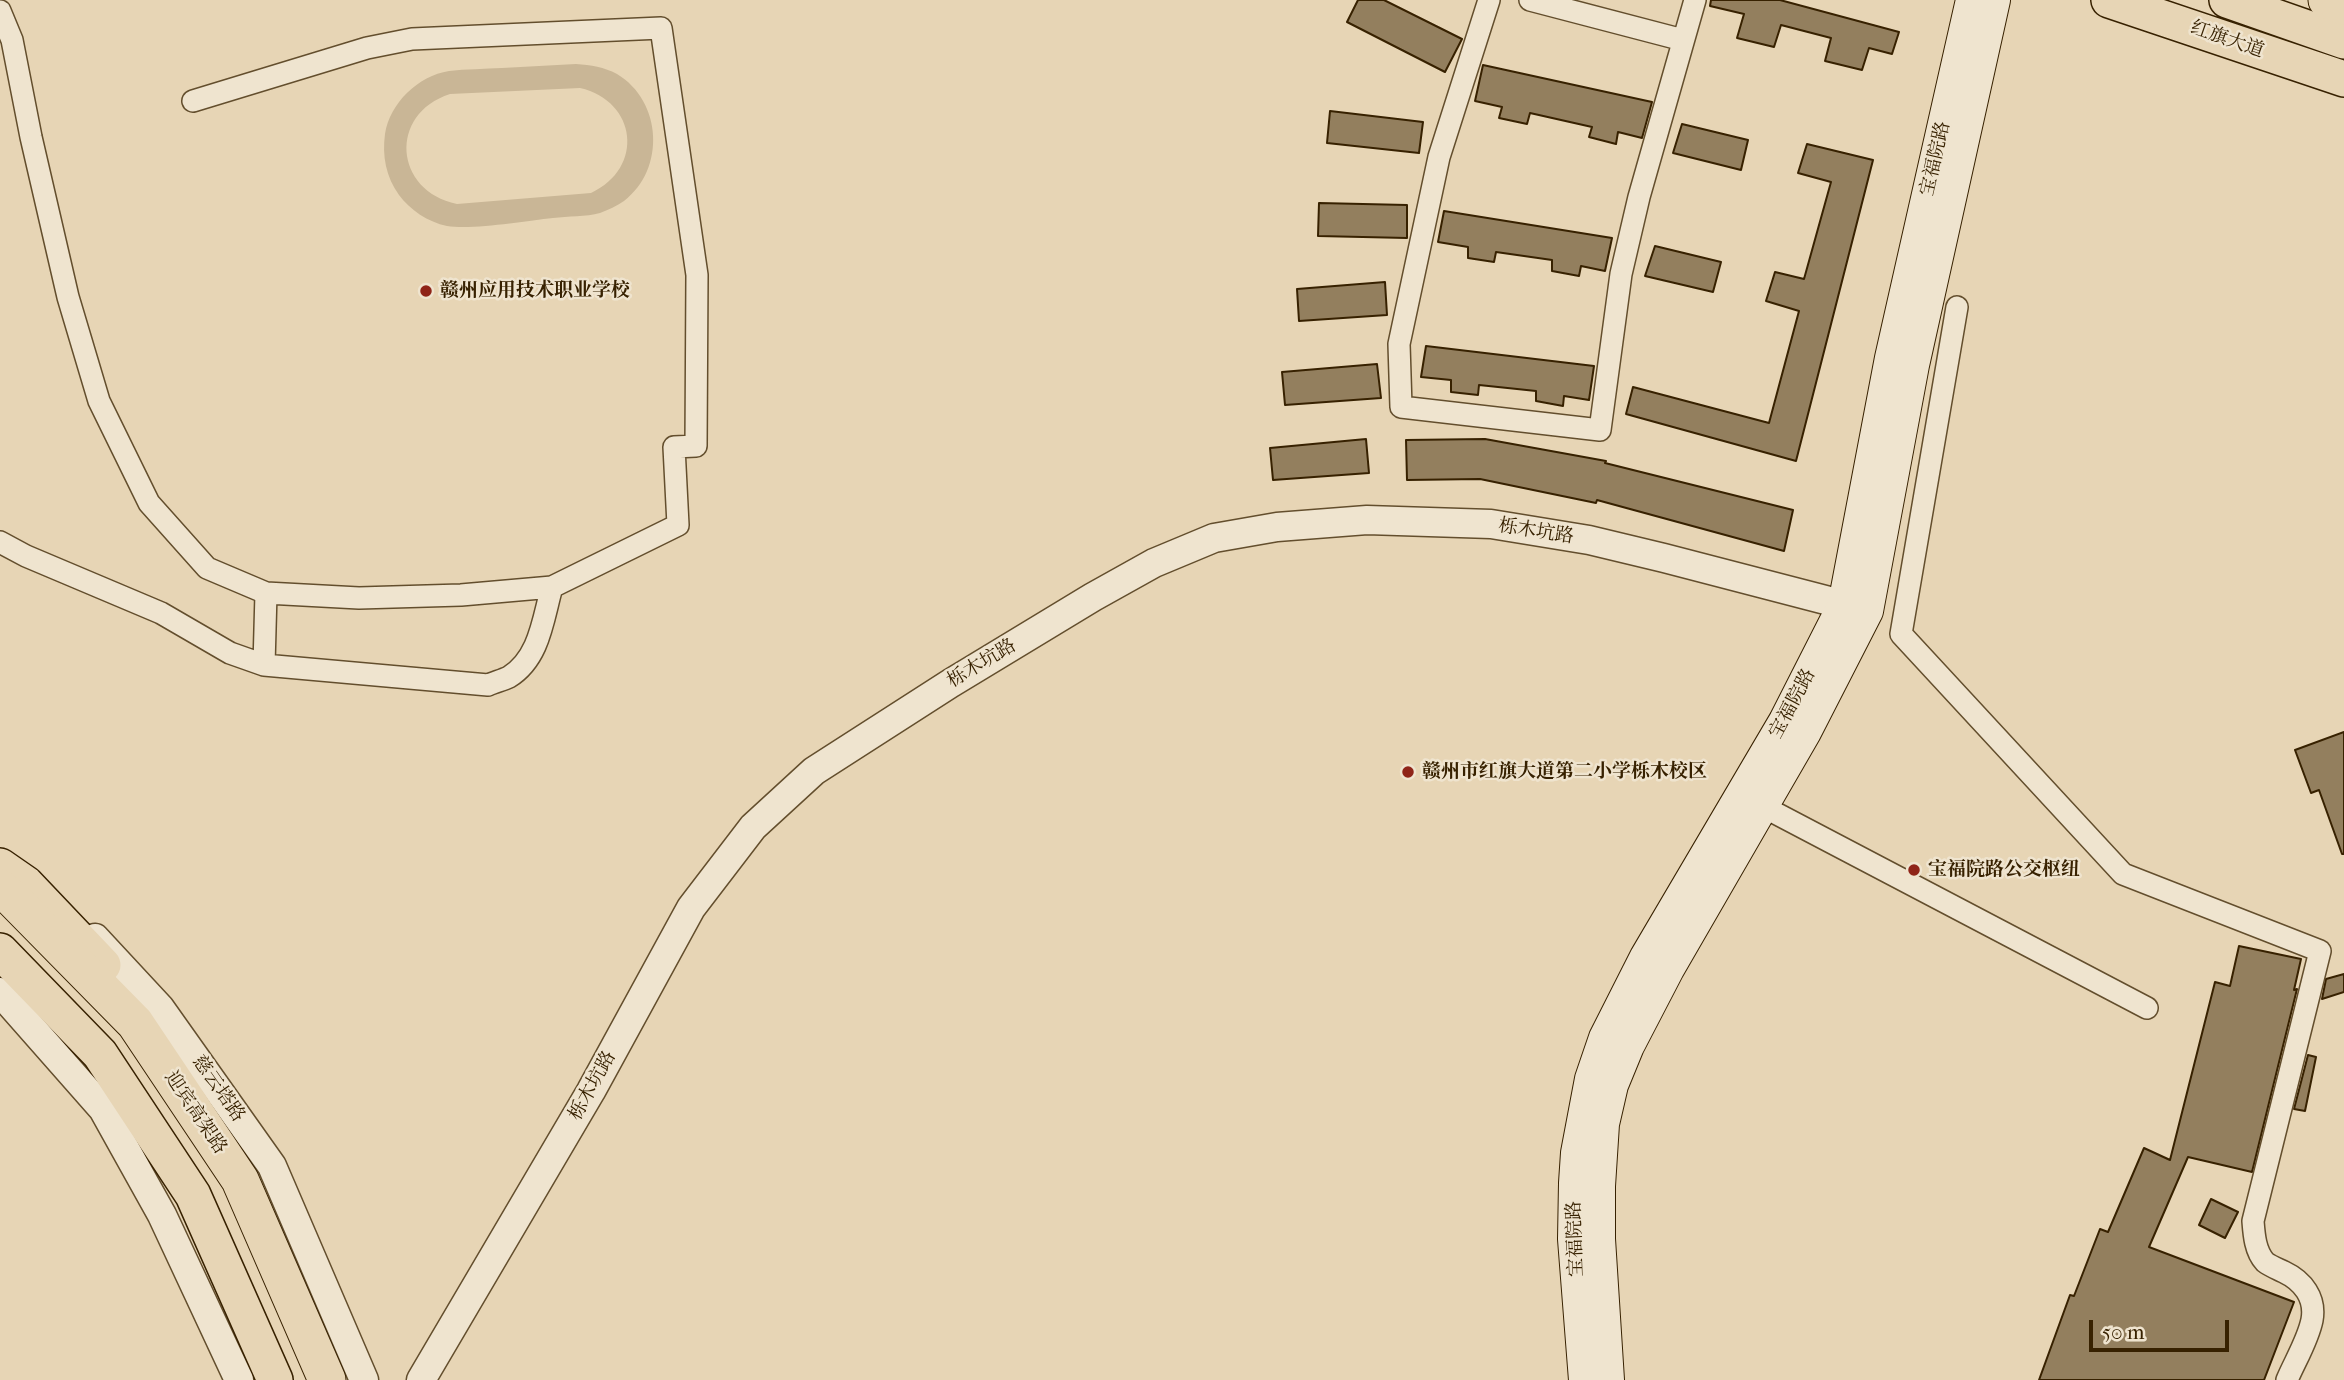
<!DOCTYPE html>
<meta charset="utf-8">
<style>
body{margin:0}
#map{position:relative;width:2344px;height:1380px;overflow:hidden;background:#e7d5b5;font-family:"IM FELL French Canon",serif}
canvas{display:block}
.scale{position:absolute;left:2089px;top:1320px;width:140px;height:32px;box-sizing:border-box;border:4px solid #372100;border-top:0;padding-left:9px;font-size:21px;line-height:24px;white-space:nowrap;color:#372100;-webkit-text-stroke:5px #efe4cf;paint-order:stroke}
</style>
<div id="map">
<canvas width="2344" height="1380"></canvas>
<div class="scale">50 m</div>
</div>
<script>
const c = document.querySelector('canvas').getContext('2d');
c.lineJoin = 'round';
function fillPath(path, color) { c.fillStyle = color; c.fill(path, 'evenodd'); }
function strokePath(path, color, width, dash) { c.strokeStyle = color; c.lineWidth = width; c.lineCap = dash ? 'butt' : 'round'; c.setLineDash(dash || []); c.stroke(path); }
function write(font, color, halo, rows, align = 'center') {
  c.font = font + ' "IM FELL French Canon","Noto Serif SC",serif'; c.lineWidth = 5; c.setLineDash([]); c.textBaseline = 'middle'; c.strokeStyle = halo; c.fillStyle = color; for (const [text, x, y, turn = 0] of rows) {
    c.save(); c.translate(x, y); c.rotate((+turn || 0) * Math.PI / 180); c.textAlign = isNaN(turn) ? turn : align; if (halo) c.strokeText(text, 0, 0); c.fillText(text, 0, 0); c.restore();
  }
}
fillPath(new Path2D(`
 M576,64C591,65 604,67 617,74C662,101 666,169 624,201C617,206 608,210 600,213C586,217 568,216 553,218C525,221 473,230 447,226C428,222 410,210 399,195C386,177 382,156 385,134C390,103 418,76 449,71C466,69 485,69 502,68C527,67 551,65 576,64ZM580,88C637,101 645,168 591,193L457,204C394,191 388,114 450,94Z`), '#c9b696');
const building = new Path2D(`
 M1358,0H1384L1462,39L1445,72L1347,22Z
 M1711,0H1780L1899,32L1892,54L1869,48L1862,70L1825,61L1831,38L1781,25L1774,47L1737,38L1744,14L1710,6Z
 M1483,65L1652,102L1642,138L1618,132L1616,144L1589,137L1592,127L1530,113L1527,124L1499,118L1502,107L1475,101Z
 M1330,111L1423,122L1419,153L1327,143Z
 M1682,124L1748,140L1741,170L1673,153Z
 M1807,144L1873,160L1796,461L1626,414L1633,387L1769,423L1799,311L1766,301L1775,272L1804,279L1831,182L1798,173Z
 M1319,203L1407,205V238L1318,236Z
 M1444,211L1612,238L1605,271L1581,266L1579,276L1552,271V260L1496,252L1494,262L1468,258V247L1438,242Z
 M1655,246L1721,262L1713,292L1645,276Z
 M1385,282L1387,315L1299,321L1297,289Z
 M1426,346L1594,366L1589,400L1564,396L1563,406L1536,401V391L1479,385L1478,395L1451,392V380L1421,377Z
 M1377,364L1381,398L1285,405L1282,372Z
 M1366,439L1369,473L1273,480L1270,448Z
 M1485,439L1606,461L1605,463L1793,510L1784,551L1597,500L1596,503L1480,479L1407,480L1406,440Z
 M2344,732V854H2342L2319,790L2311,793L2295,750Z
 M2239,946L2301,959L2294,990L2297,989L2252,1172L2188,1157L2149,1247L2294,1302L2264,1380H2039L2070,1295L2074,1296L2100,1229L2108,1232L2144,1148L2170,1160L2215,982L2230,986Z
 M2344,974V992L2322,999L2326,979Z
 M2308,1055L2316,1057L2305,1111L2294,1109Z
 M2211,1199L2238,1212L2225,1238L2199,1225Z`);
fillPath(building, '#937f5e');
strokePath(building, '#372100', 2);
const minor = new Path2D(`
 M1489,0L1439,157L1399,344L1401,407L1600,430L1621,274L1639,197L1695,0
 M1530,0L1683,40
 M0,11L12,40L31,137L68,297L99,401L149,503L207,568L266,593L359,598L461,595L552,587
 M1957,307L1901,634L2123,874L2320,951L2253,1221C2254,1234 2255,1251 2265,1262C2270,1266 2278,1269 2284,1272C2303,1281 2316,1298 2312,1320C2308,1340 2295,1361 2287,1380
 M0,542L26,556L161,613L230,653L264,665L488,685C495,682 503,680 509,677C540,658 543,618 552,587L678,525L674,447L696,446L697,275L661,28L412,39L367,48L193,101
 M264,665L266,593
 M1762,806L2147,1008`);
const tertiary = new Path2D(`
 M95,938L160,1008L272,1166L364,1380
 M0,992L103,1109L162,1215L239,1380
 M421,1380L591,1091L691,908L753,827L814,771L951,683L1093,597L1154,563L1214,538L1277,527L1367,520L1491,524L1589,540L1664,558L1864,610`);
const secondary = new Path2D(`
 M1585,1380L1574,1239L1575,1183L1577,1153L1591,1079L1605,1038L1646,957L1785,721L1844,605L1891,358L1972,0
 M1608,1380L1599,1239V1186L1603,1124L1612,1085L1628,1046L1668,969L1805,732L1867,611L1913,365L1994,0`);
const primary = new Path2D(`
 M2109,0L2344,79
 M2227,0L2344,41
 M0,866L26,884L103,965
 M0,951L100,1054L193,1195L275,1380`);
const trunk = new Path2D(`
 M2327,0L2344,6
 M0,888L11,897L135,1023L240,1180L327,1380`);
strokePath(minor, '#634e2d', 24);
strokePath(tertiary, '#634e2d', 31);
strokePath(secondary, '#372100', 34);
strokePath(primary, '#372100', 38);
strokePath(trunk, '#372100', 39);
strokePath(minor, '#efe4cf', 21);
strokePath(tertiary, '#efe4cf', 28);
strokePath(secondary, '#efe4cf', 32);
strokePath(primary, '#e7d5b5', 35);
strokePath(trunk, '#e7d5b5', 37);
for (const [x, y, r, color] of [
 [426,291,7,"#8f2418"],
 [1408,772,7,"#8f2418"],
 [1914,870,7,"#8f2418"]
]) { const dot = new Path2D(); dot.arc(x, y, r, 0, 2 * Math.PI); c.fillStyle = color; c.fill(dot); strokePath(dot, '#efe4cf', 2.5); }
write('19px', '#372100', '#efe4cf', [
 ["红旗大道",2227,40,19],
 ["宝福院路",1936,159,-77],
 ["栎木坑路",1536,532,9],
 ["栎木坑路",982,664,-31],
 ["宝福院路",1793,704,-62],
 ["栎木坑路",593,1086,-61],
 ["慈云塔路",218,1089,55],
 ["迎宾高架路",195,1113,56],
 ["宝福院路",1576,1239,-92]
]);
write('bold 19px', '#372100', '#efe4cf', [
 ["赣州应用技术职业学校",440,291],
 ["赣州市红旗大道第二小学栎木校区",1422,772],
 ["宝福院路公交枢纽",1928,870]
], 'left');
</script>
